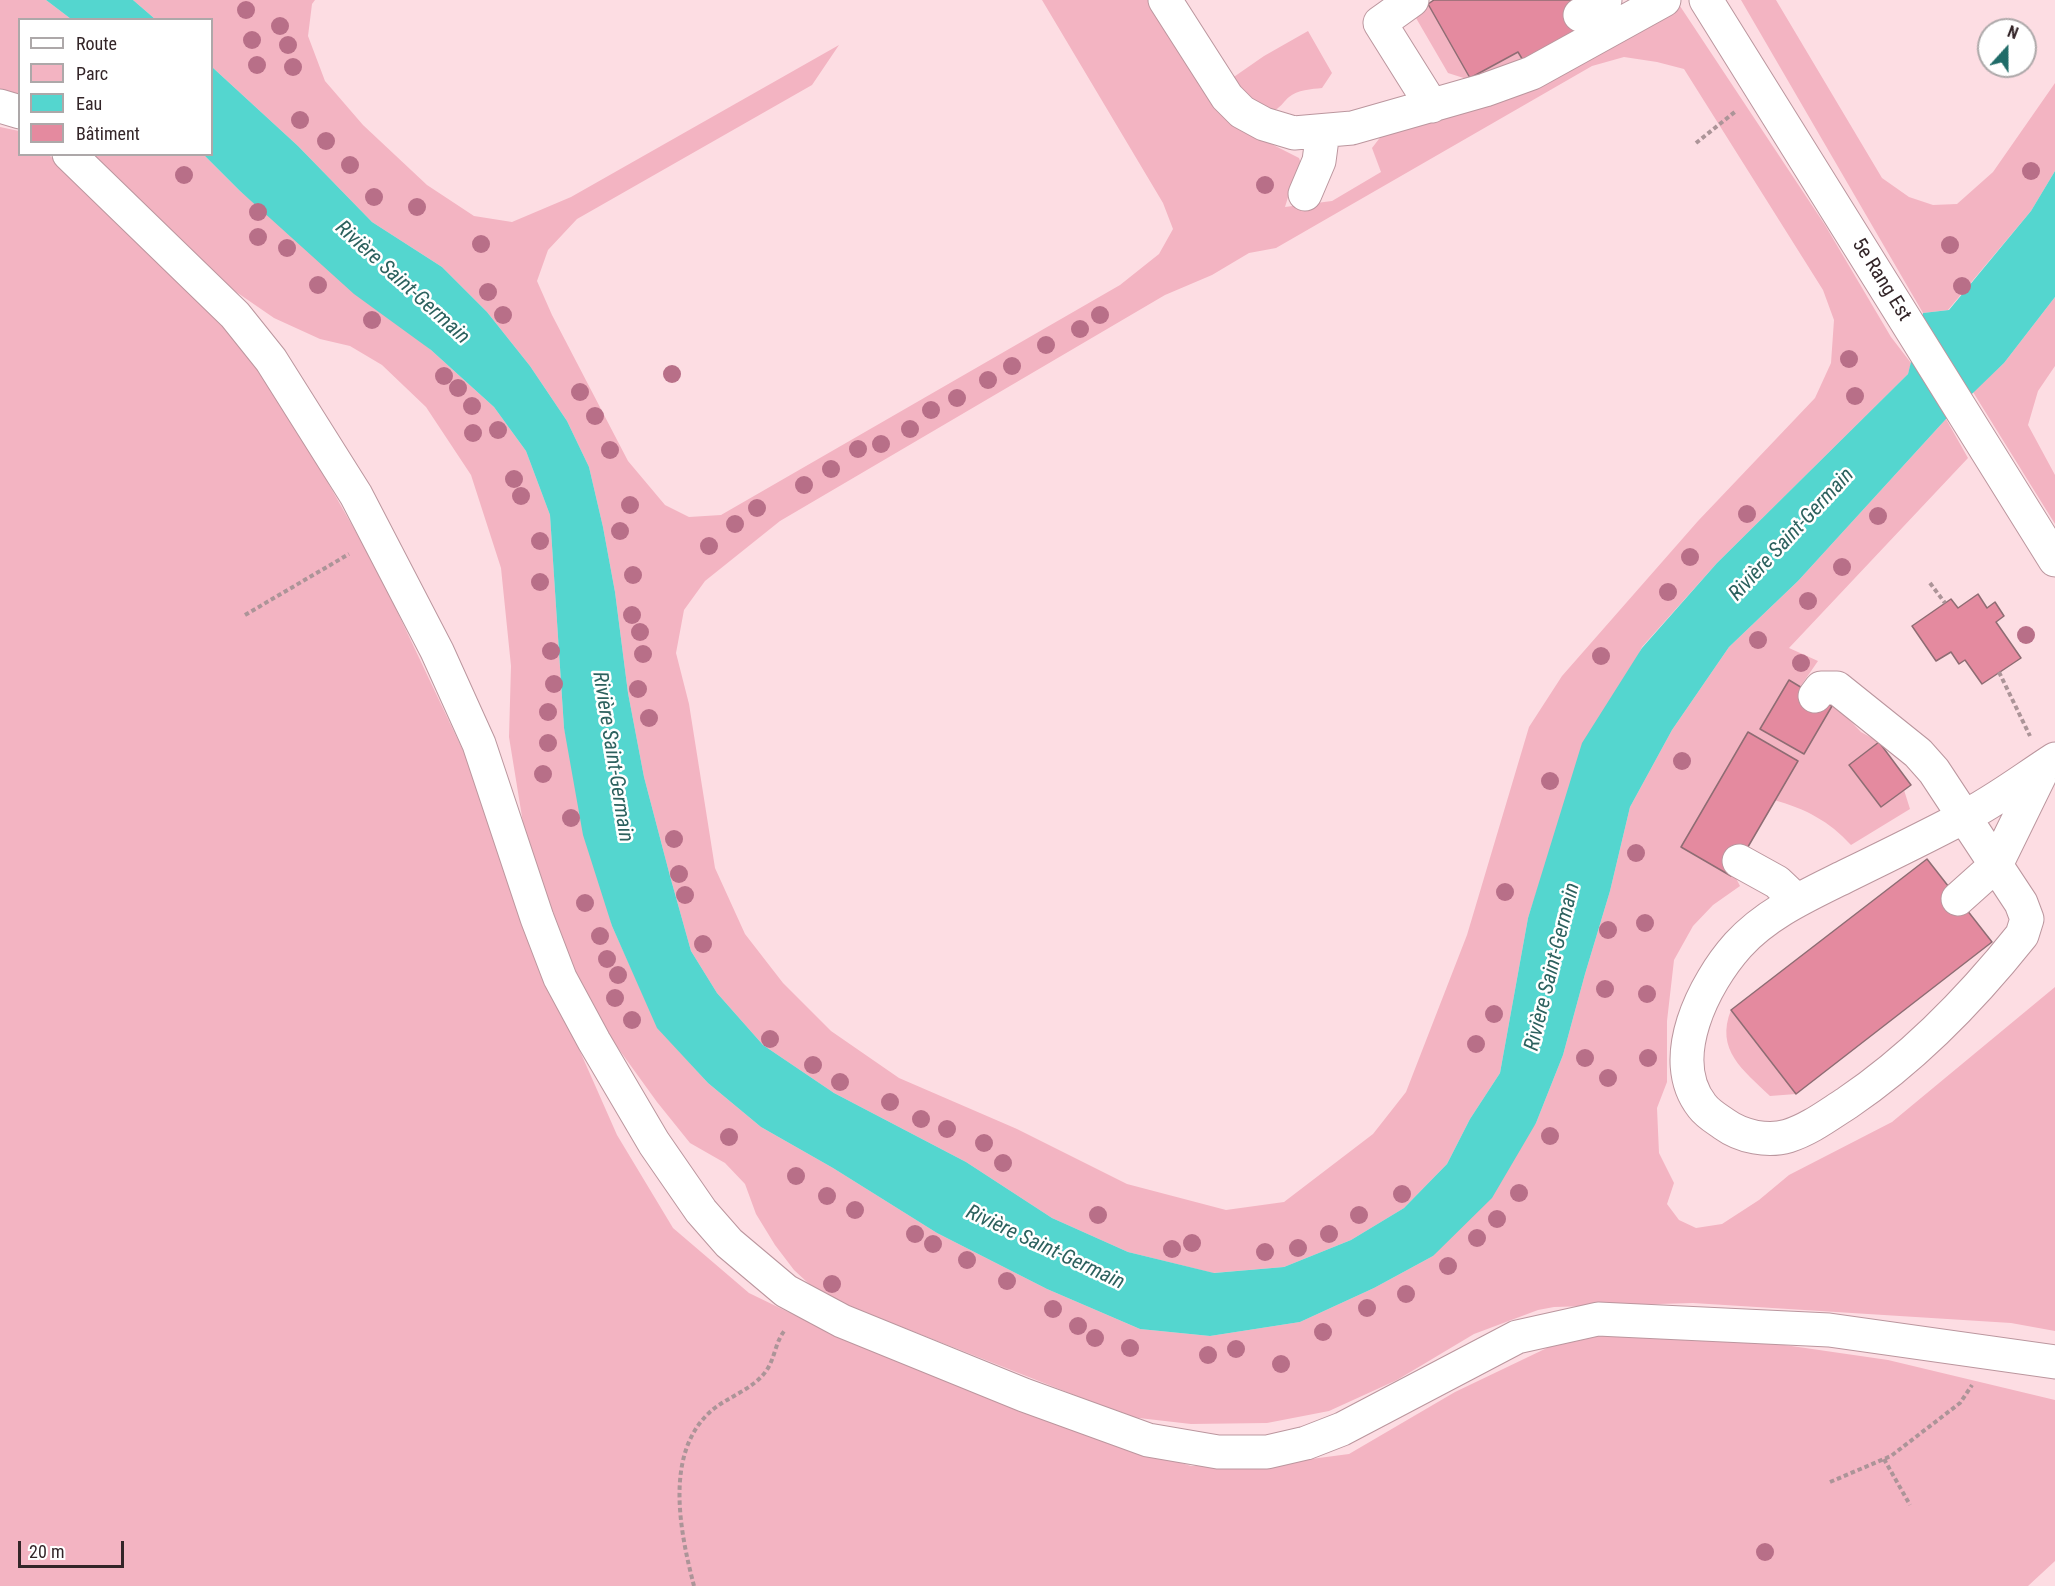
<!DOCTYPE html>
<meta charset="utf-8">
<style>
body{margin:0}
#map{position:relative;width:2055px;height:1586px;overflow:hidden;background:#fddde3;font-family:"Roboto Condensed",sans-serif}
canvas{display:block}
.legend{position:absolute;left:18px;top:18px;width:195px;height:138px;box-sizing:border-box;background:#fff;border:2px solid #ada8a9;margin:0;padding:8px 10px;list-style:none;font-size:18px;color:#332528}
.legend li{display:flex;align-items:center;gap:12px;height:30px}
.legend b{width:30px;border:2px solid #ada8a9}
.north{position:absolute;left:1977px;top:18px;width:60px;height:60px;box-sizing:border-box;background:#fff;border:2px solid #ada8a9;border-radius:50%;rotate:21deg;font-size:16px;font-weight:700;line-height:24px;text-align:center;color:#332528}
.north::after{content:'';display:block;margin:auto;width:21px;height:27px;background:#1f6b68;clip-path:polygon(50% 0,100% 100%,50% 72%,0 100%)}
.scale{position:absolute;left:18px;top:1541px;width:106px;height:27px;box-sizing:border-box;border:3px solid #332528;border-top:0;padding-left:8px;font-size:18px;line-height:21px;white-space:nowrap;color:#332528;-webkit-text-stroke:4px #fff;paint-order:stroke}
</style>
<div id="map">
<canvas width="2055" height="1586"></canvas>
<ul class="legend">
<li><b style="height:8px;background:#fff"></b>Route</li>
<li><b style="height:16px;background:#f3b4c2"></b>Parc</li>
<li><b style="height:16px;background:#54d6cf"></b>Eau</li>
<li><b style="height:16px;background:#e48a9f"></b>Bâtiment</li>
</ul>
<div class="north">N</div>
<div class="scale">20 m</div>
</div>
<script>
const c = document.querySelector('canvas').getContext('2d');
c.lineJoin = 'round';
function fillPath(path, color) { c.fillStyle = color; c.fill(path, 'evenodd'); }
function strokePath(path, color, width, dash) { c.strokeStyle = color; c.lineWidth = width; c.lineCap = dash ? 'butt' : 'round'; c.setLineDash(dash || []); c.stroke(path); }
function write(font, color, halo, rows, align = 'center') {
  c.font = font + ' "Roboto Condensed",sans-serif'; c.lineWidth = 5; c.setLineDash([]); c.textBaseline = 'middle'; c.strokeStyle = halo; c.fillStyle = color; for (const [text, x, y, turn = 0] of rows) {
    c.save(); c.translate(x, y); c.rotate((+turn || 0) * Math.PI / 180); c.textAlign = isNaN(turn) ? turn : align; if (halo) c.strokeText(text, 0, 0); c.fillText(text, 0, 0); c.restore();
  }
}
fillPath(new Path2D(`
 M0,0H46L71,19L20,20L19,97L0,94Z
 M133,0H315L312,4L308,36L325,81L363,125L427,185L474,216L512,222L571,197L839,45L812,85L577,219L548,250L537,281L552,315L628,461L665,505L689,517L721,515L1120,285L1159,254L1173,229L1163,203L1042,0H1150L1230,123L1299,158L1304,172L1292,184L1285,207L1332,201L1381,172L1372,148L1382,135L1676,0L1825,225L1891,337L1911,363L1908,374L1717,563L1642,647L1552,845L1528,918L1500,1073L1470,1119L1447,1164L1404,1208L1351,1240L1284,1267L1213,1273L1128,1252L1052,1218L966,1162L834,1093L763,1045L717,993L691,951L670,876L644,777L628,693L615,592L603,527L589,467L567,421L530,366L487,312L442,267L372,222L298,146L212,67V20L155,19ZM1624,57L1657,62L1684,69L1823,290L1834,320L1831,363L1815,398L1698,521L1562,676L1529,727L1467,935L1406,1092L1373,1134L1284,1202L1226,1210L1127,1184L1017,1129L899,1078L831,1031L783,983L745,934L715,868L689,704L676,653L684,610L705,581L780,521L1165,295L1212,275L1249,253L1276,248L1592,66Z
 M1741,0H1776L1882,178L1909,197L1933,205L1957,204L1993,172L2055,83V171L2031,211L1948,310L1923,313Z
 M1428,4L1470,78L1518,52L1527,67L1473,81L1448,73L1416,18Z
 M1308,31L1332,73L1322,88C1312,89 1297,90 1289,97C1284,101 1282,106 1275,110L1260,106L1228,81L1264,56Z
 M0,127L19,131L20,154L49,155L141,241L230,331L284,405L379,573L466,757L515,904L617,1135L673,1228L749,1293L817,1326L1094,1435L1191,1466H1258L1349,1454L1455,1392L1549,1347L1609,1334L1757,1341L1888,1360L2055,1400V1561L2028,1586H0Z
 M87,155H204L240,191L431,350L494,407L526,451L550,515L564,728L612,926L658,1028L708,1083L761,1127L833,1168L937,1233L1047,1289L1140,1329L1210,1336L1300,1322L1374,1288L1433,1256L1536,1123L1563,1055L1585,974L1610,891L1630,807L1672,730L1729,647L1798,581L1946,419L1968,458L1789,648L1818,661L1800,687L1789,681L1760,728L1804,754L1833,703L1861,732L1879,742L1849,766L1881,807L1904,790L1910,809L1851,845C1829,821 1806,809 1774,800L1797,761L1748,732L1681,847L1735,876L1740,886L1713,905L1693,926L1674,960L1667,1021V1082L1657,1108L1659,1153L1674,1183L1667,1204L1679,1220L1696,1228L1722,1224L1759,1200L1789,1175L1892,1122L2055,987V1331L2011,1323L1693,1303L1554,1307L1538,1310L1474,1334L1397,1380L1329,1411L1267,1423L1191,1424L1130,1417L821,1295L794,1270L775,1245L756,1214L745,1184L725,1163L690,1143L657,1102L597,1019L565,955L523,823L509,737L511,666L501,568L471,475L426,407L382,365L350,346L320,339L274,318L229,287Z
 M2055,297V366L2038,391L2028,425L2055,475V524L1973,392L2004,363Z
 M1731,1010L1796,1094L1770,1096C1743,1070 1715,1050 1731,1010Z`), '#f3b4c2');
fillPath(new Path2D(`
 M46,0H133L155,19H71Z
 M212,67L298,146L372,222L442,267L487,312L530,366L567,421L589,467L603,527L615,592L628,693L644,777L670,876L691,951L717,993L763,1045L834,1093L966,1162L1052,1218L1128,1252L1214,1273L1284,1267L1351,1240L1404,1208L1447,1164L1470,1119L1500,1073L1528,918L1582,743L1642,648L1717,563L1908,374L1923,313L1949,310L2031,211L2055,171V297L2004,363L1946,419L1798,581L1729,647L1672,730L1630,807L1610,891L1585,974L1563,1055L1536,1123L1492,1198L1433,1256L1374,1288L1300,1322L1210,1336L1140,1329L1047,1289L937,1233L833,1168L761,1127L708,1083L657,1028L612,926L583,835L564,728L550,515L526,451L494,407L431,350L354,294L240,191L204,155L212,154Z`), '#54d6cf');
const building = new Path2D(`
 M1434,0H1571L1589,31L1527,67L1518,52L1470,78L1428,4Z
 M1978,594L1987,608L1995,602L2004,616L1996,622L2021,658L1982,684L1965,660L1959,664L1951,652L1936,661L1912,626L1951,599L1958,608Z
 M1789,680L1832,706L1804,754L1760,729Z
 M1748,732L1798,761L1731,876L1681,847Z
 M1879,742L1911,785L1881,807L1849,765Z
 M1927,859L1992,942L1796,1094L1731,1010Z`);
fillPath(building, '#e48a9f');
strokePath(building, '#8e6c73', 1.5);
const minor = new Path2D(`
 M1165,0L1227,97L1242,112L1264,124L1294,133L1352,128L1485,90L1532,73L1664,0
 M1412,0L1380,23L1432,106
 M1706,0L2055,560
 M1580,15L1605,0
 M0,106L20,112
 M69,154L235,315L271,360L356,495L437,651L479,744L537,918L560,978L594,1041L654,1143L701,1211L729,1243L786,1291L842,1321L1024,1395L1148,1440L1218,1452H1267L1306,1443L1342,1429L1517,1337L1598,1319L1829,1330L2055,1362
 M1305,194L1319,161L1323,131
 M1815,696L1821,688H1837L1918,753L1934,771L2021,903L2027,919L2022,935C1971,999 1915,1057 1847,1103C1828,1115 1810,1129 1788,1136C1768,1142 1742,1137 1724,1124C1717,1119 1708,1114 1702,1106C1665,1059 1704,983 1738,945C1767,913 1808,895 1846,876C1885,857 1924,838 1962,818C1994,802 2024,779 2055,759
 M1739,861L1777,882L1796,900
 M1958,899L1996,865L2044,767`);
strokePath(minor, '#bb969e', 35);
strokePath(new Path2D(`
 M1696,143L1736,111
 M1930,583L1945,603
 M245,615L349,554
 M1999,672L2030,736
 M1884,1459L1910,1505
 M1830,1482L1891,1456L1960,1403L1972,1385
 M694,1586C680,1532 664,1454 710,1412C726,1397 753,1390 766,1371C775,1359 775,1342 785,1330`), '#ac9498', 4, [4.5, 3]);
strokePath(minor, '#fff', 33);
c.fillStyle = '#b86f88';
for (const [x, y] of [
 [246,10],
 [280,26],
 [252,40],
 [288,45],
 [257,65],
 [293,67],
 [300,120],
 [326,141],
 [350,165],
 [2031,171],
 [184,175],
 [1265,185],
 [374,197],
 [417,207],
 [258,212],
 [258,237],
 [481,244],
 [1950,245],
 [287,248],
 [318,285],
 [1962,286],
 [488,292],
 [503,315],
 [1100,315],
 [372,320],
 [1080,329],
 [1046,345],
 [1849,359],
 [1012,366],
 [672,374],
 [444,376],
 [988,380],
 [458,388],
 [580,392],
 [1855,396],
 [957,398],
 [472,406],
 [931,410],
 [595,416],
 [910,429],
 [498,430],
 [473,433],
 [881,444],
 [858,449],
 [610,450],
 [831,469],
 [514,479],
 [804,485],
 [521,496],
 [630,505],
 [757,508],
 [1747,514],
 [1878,516],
 [735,524],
 [620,531],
 [540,541],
 [709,546],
 [1690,557],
 [1842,567],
 [633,575],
 [540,582],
 [1668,592],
 [1808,601],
 [632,615],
 [640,632],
 [2026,635],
 [1758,640],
 [551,651],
 [643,654],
 [1601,656],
 [1801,663],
 [554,684],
 [638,689],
 [548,712],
 [649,718],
 [548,743],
 [1682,761],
 [543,774],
 [1550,781],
 [571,818],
 [674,839],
 [1636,853],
 [679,874],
 [1505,892],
 [685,895],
 [585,903],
 [1645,923],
 [1608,930],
 [600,936],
 [703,944],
 [607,959],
 [618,975],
 [1605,989],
 [1647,994],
 [615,998],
 [1494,1014],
 [632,1020],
 [770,1039],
 [1476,1044],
 [1585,1058],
 [1648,1058],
 [813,1065],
 [1608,1078],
 [840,1082],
 [890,1102],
 [921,1119],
 [947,1129],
 [1550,1136],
 [729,1137],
 [984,1143],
 [1003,1163],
 [796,1176],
 [1519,1193],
 [1402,1194],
 [827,1196],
 [855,1210],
 [1098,1215],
 [1359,1215],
 [1497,1219],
 [915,1234],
 [1329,1234],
 [1477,1238],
 [1192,1243],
 [933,1244],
 [1298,1248],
 [1172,1249],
 [1265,1252],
 [967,1260],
 [1448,1266],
 [1007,1281],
 [832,1284],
 [1406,1294],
 [1367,1308],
 [1053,1309],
 [1078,1326],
 [1323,1332],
 [1095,1338],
 [1130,1348],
 [1236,1349],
 [1208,1355],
 [1281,1364],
 [1765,1552]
]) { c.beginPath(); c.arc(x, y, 9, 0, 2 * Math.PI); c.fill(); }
write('20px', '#332528', '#fff', [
 ["5e Rang Est",1881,280,58]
]);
write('italic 21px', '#2c615e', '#fff', [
 ["Rivière Saint-Germain",402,283,42],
 ["Rivière Saint-Germain",1792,535,-47],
 ["Rivière Saint-Germain",612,757,81],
 ["Rivière Saint-Germain",1553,967,-76],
 ["Rivière Saint-Germain",1045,1248,25]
]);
</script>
